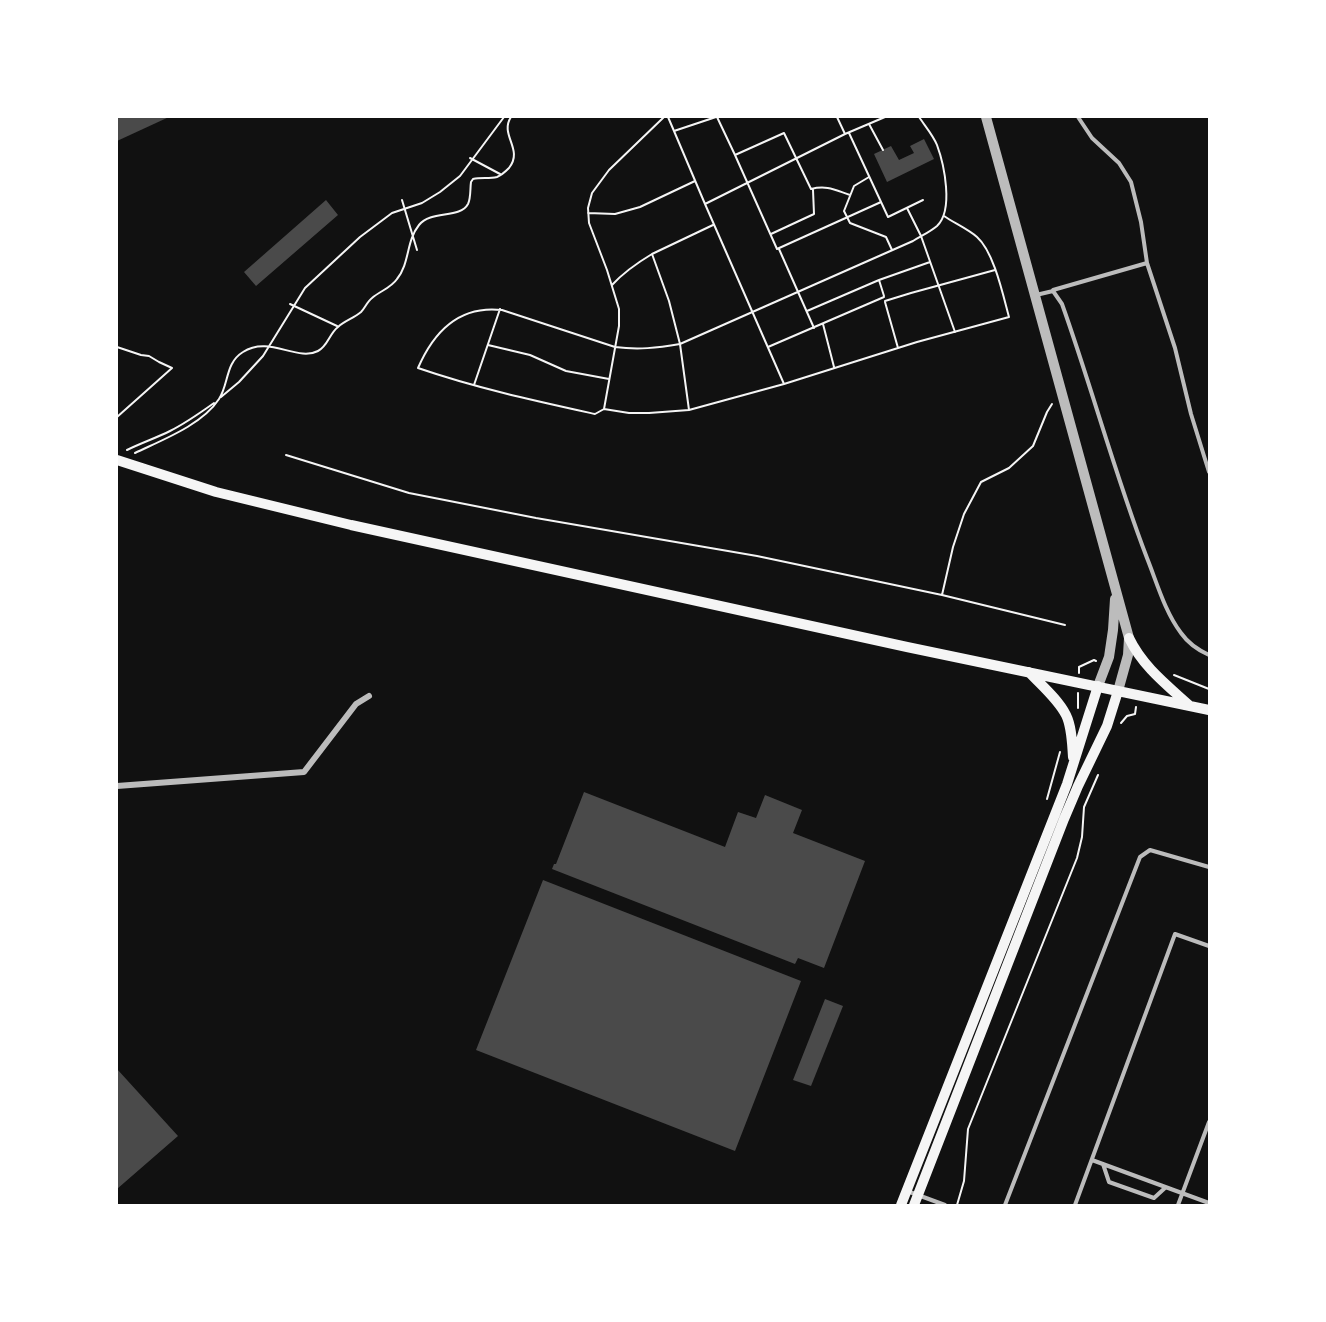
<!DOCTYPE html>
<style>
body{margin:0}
#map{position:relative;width:1326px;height:1322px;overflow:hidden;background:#111;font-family:"Nunito Sans",sans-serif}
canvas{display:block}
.frame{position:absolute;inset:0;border:118px solid #fff;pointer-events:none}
</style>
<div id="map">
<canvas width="1326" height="1322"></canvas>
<div class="frame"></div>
</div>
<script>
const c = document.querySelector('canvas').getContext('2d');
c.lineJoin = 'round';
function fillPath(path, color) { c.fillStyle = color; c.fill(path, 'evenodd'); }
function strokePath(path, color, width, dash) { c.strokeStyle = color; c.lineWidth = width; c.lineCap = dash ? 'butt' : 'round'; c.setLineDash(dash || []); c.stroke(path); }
fillPath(new Path2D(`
 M117,117H169L117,141Z
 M924,139L934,159L887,182L874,154L891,146L899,160L914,153L910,146Z
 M326,200L338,215L256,286L244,272Z
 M584,792L725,847L738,812L756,818L765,795L802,810L793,833L865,861L824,968L798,958L795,964L552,869L554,864H556Z
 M543,880L801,981L735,1151L476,1050Z
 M825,999L843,1006L811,1086L793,1080Z
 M117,1069L178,1136L117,1189Z`), '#4a4a4a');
strokePath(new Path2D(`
 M664,117L609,170L592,193L588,208L589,223L607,270L619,309V326L604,409L629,413H649L689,410L784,384L705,204
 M668,117L674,131
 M716,117L674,131L705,204L845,134L885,117
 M717,117L735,155
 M837,117L845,134
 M869,124L883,150
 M849,133L888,217L923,200
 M470,158L500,174
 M869,177L854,186L844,211L850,223L886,237L892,250
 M850,195C835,190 827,185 811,189L784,133L735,155L777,249L881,202
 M402,200L417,250
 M907,208L921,236L955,332
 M588,213L615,214L640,207L695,181
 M771,234L814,214L813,190
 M779,249L814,328
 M879,280L884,296
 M612,285C624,272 637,263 652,254
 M885,301L911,293L995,270
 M885,302L898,348
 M290,304L337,326
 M807,311L879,280L930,262
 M823,324L834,367
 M488,345L530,355L566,371L609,379
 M117,347L141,355L149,356L159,362L172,368L117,417
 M768,347L884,297
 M784,384L917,342L1009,317C1003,295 994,252 977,237C968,229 954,223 944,216
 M474,385L500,309
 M221,397L239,382L263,356L305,288L360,237L392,213L422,203L440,192L460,176L504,117
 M1052,404L1047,412L1033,446L1009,468L981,482L964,514L953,547L942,595L1065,625
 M604,409L595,414C536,401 476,388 418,368C434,331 459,305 502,310L615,347C638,350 657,348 680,344L913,241C921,236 930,232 937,226C954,210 944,164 937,145C933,135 925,126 919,117
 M689,410L680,344L669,301L652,254L713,225
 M127,450C141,443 156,438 170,431C186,423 200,413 214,403
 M135,453C162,440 202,425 219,399C229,384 225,363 243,352C269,335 297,362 318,351C328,346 329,334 338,327C344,321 354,318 361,312C365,308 367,302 372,298C380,291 391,288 397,279C410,263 406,241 419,225C431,210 460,219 468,204C471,198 470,189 471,182L473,179C481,177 489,179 497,177C502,175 506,171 509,168C524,149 499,135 511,117
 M286,455L409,493L536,518L757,556L942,595
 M1079,673V667L1094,660L1096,661
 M1174,675L1209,689
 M1078,708V693
 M1121,723L1127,716L1135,714L1136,707
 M1047,799L1060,752
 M957,1205L964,1181L968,1129L1077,858L1082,837L1084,807L1098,775`), '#f5f5f5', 2);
strokePath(new Path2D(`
 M1078,117L1092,138L1119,163L1131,182L1141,222L1147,263L1175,348L1191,414L1209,472
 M1053,290L1147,263
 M1036,295L1053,291L1062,304C1092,388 1115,475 1147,558C1157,583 1165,612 1181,633C1188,643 1198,650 1209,655
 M1092,1160L1209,1203
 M1103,1164L1109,1182L1154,1198L1166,1187
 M907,1191L945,1205
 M1005,1205L1140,857L1150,850L1209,867
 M1075,1205L1175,934L1209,946
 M1178,1205L1209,1122`), '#bcbcbc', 4);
strokePath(new Path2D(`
 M117,786L304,772L356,704L369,696`), '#bcbcbc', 6);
strokePath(new Path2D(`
 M986,117L1129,638L1128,655L1118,691
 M1098,686L1109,657L1113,630L1115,599`), '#bcbcbc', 10);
strokePath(new Path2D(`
 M117,460L216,492L351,525L907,647L1209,710
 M1129,638C1143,667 1167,685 1190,706
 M1029,672C1041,685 1058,699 1066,715C1072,727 1072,744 1073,757
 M901,1205L1067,784L1098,686
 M914,1205L1064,819L1078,786L1107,726L1118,691`), '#f5f5f5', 10);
</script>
